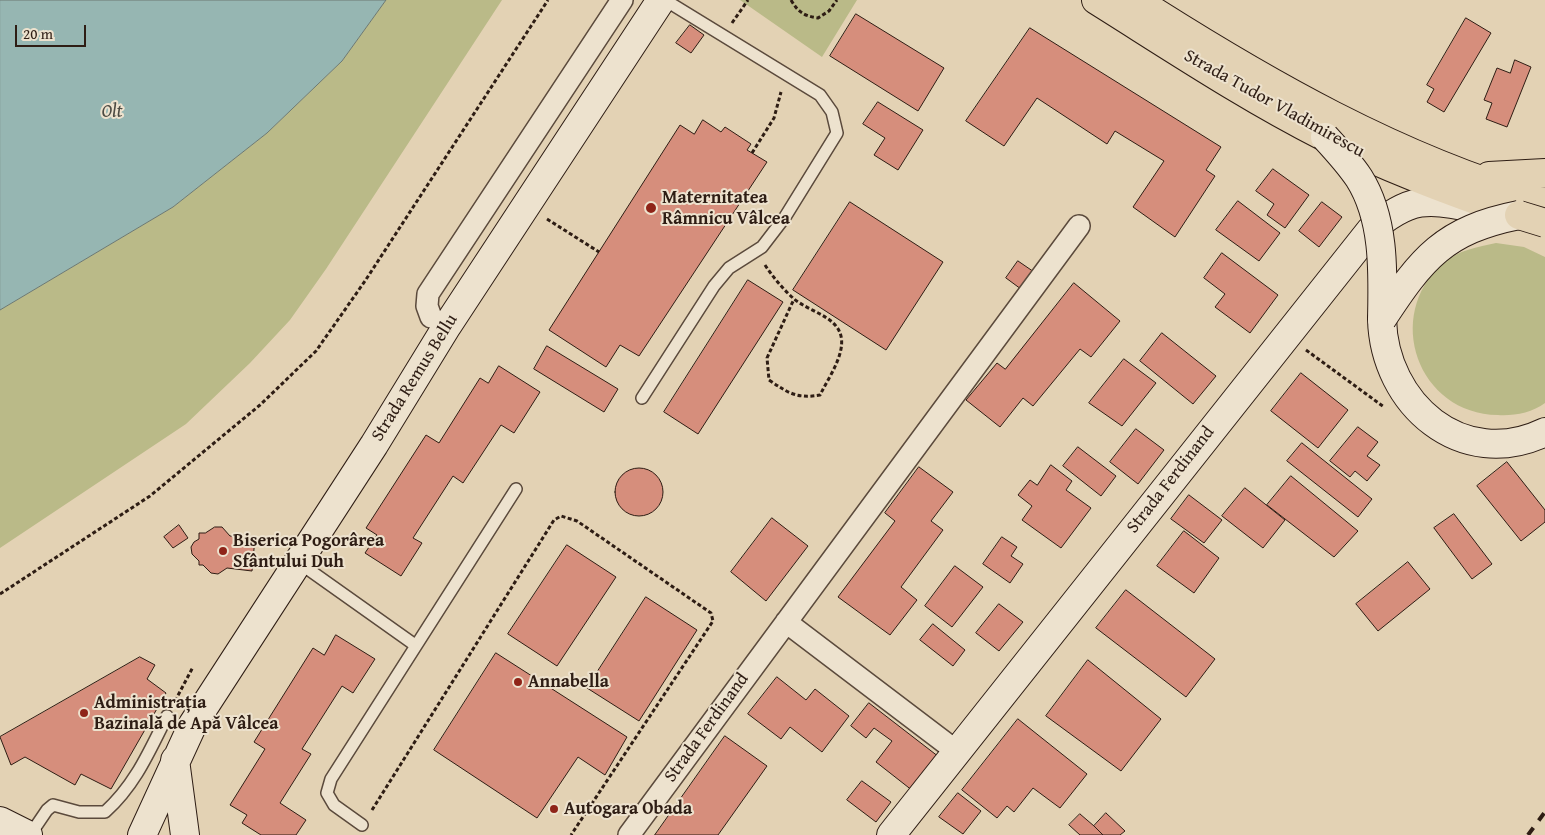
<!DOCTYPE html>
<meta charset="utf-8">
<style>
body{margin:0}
#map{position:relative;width:1545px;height:835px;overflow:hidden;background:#e3d2b4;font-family:"Gentium Book Plus",serif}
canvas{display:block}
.scale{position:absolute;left:15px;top:25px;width:71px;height:22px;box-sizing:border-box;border:2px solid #2e1d14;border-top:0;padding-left:6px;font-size:15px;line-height:18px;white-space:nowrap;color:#2e1d14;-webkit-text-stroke:4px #ede2ce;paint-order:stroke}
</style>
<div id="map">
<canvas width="1545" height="835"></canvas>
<div class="scale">20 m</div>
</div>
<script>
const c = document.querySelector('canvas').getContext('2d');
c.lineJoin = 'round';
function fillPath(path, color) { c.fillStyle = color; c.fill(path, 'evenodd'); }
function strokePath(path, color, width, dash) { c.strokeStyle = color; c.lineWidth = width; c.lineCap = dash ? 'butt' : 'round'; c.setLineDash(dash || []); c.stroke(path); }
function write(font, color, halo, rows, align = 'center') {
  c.font = font + ' "Gentium Book Plus",serif'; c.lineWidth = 4; c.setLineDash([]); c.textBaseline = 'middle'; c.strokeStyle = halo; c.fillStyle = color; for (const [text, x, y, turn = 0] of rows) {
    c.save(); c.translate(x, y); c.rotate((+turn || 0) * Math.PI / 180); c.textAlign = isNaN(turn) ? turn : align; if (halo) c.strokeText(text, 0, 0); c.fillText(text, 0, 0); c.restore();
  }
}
fillPath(new Path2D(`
 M386,0H502L326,269L290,320L250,363L186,424L0,548V310L173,207L267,133L342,61Z
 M740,0H857L822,57Z
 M1496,243L1524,247L1545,257V403C1532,413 1513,416 1498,415C1418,414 1383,316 1443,263C1458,250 1478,247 1496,243Z`), '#baba88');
const water = new Path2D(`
 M0,0H386L342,61L267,133L173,207L0,310Z`);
fillPath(water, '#96b6b2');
strokePath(water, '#6c7973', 1);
const building = new Path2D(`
 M856,14L944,68L918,111L830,56Z
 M1466,18L1491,33L1444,112L1427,102L1434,89L1427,85Z
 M690,25L704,35L691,53L676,43Z
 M1030,28L1221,147L1206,170L1215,176L1175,237L1133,207L1164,161L1115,131L1107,144L1037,98L1004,146L966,121Z
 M1515,60L1531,67L1507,127L1486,119L1492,103L1484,100L1497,68L1510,73Z
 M878,102L923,130L898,170L874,155L885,138L863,124Z
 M703,120L721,132L725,127L751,144L747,150L767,162L639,356L620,345L606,367L549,330L680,125L694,134Z
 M1273,169L1309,195L1285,228L1267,215L1274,204L1256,191Z
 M1238,201L1280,233L1259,261L1216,230Z
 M850,202L943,262L886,350L793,290Z
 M1322,202L1342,217L1319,247L1299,231Z
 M1222,253L1278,295L1250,333L1215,307L1225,294L1204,278Z
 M1018,261L1037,274L1025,292L1006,278Z
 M748,280L783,302L698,434L664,412Z
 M1074,283L1120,321L1091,357L1080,349L1033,406L1023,398L1000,427L966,400L997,363L1005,369Z
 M1162,333L1216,376L1193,404L1140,361Z
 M547,346L618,389L604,412L534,369Z
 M1124,359L1156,383L1122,426L1089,403Z
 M499,366L540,392L514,433L501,425L463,483L453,476L413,538L422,543L401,576L365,553L377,535L366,528L426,435L439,443L480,378L488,383Z
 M1301,373L1348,410L1318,448L1271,411Z
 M1358,427L1378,442L1367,456L1380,465L1367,481L1355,471L1350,477L1330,461Z
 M1136,429L1164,450L1138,484L1110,462Z
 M1302,443L1372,499L1358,517L1287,461Z
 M1078,447L1116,476L1101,496L1063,466Z
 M1507,462L1545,510V522L1521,541L1477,486Z
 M1051,465L1072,481L1066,490L1091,508L1061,548L1022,520L1032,506L1018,495L1030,480L1037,485Z
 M919,467L953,492L931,521L943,530L901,587L917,600L890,635L838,597L895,521L885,513Z
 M615 492a24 24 0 1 1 48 0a24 24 0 1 1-48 0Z
 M1291,476L1358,531L1334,557L1267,505Z
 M1245,488L1285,520L1263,548L1222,516Z
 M1189,495L1222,520L1204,543L1171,519Z
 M1454,514L1492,564L1472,579L1434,528Z
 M772,518L808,546L766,601L731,572Z
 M179,525L188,538L173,548L164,537Z
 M215,527H222L230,536L255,538L252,571L227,568L218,574L211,573L203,565H199V561L192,554L191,547L194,542L199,539V533H205Z
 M1184,531L1219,558L1194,593L1157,566Z
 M1002,537L1017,547L1011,556L1023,564L1010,583L983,564Z
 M567,545L616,577L557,666L508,634Z
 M1408,562L1430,589L1378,631L1356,604Z
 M955,566L983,587L952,627L925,606Z
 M1126,590L1215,659L1186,697L1096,628Z
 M646,597L697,630L639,721L587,688Z
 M999,604L1023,622L999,651L976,633Z
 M933,624L965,650L953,666L920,640Z
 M336,635L375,659L353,693L342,686L302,749L311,754L280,803L306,820L296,835H261L242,823L247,815L230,805L265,749L254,742L313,648L324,655Z
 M496,653L627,737L605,775L578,757L537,818L434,750Z
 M140,657L155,665L147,679L166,693L111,789L81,774L75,785L25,757L11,765L0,737Z
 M1088,660L1161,719L1121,771L1046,716Z
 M777,677L806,700L815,689L849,716L822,752L790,727L781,739L748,714Z
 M869,703L939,757L913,791L876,762L892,741L874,728L866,738L851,726Z
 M1018,719L1087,774L1060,808L1033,788L1014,812L1007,806L997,818L962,790Z
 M725,736L767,766L718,835H655Z
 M862,781L891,802L876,822L847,800Z
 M958,793L981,811L963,834L939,817Z
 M1106,813L1125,831L1120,835H1103L1094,826Z
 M1080,814L1094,826L1103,835H1080L1069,825Z`);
fillPath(building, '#d68e7c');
strokePath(building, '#2e1d14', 1);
const lane = new Path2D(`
 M642,398L714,286L729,268L762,247L785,217L837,133L832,112L820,95L665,0
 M298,562L415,645
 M362,825L334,805L327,793L331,779L516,489
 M30,835L47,810L53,805L79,812H105C135,785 149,752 167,716`);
const street = new Path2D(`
 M431,317L427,306L428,294L622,0
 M786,622L956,751
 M629,835L1079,226`);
const secondary = new Path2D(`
 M1382,319C1384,404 1462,472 1545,432
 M175,760L185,835
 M0,821L28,835
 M142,835L193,724L374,445L447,326L661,0
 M891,835L1370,231C1408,197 1429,197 1477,209`);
const primary = new Path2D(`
 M1096,0C1171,47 1246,97 1325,137C1387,168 1453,193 1519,215
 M1136,0C1264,82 1398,159 1545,201
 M1489,176L1545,173`);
strokePath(lane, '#5b4a3c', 14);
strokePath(street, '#5b4a3c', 24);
strokePath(secondary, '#2e1d14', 30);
strokePath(primary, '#2e1d14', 30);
strokePath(new Path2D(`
 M791,0C798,12 804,16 818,18L829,11L837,0
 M732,23L748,0
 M752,153L774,118L781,92
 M547,219L599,252
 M765,265C773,277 782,288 793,298C811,314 847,317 841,349C838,365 827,381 820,395C797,399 788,393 769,380L767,358L794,299
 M1306,350L1384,407
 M0,594L150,496L260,405L316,351L365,281L548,0
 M175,701L193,667
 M372,810L554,520L561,516L577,521L711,613L713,621L571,835`), '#2e1d14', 3, [4, 2.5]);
strokePath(lane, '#ede2ce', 11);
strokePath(street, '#ede2ce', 21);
strokePath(secondary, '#ede2ce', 28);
strokePath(primary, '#e3d2b4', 28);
strokePath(new Path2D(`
 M1528,835L1545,812`), '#2e1d14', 4, [9, 9]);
const secondaryBridge = new Path2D(`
 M1325,137C1337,150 1349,163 1359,178C1385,219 1383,273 1382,319
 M1382,319C1422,258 1444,230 1519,215`);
const primaryBridge = new Path2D(`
 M1519,215L1545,223`);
strokePath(secondaryBridge, '#2e1d14', 30, []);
strokePath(primaryBridge, '#2e1d14', 30, []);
strokePath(secondaryBridge, '#ede2ce', 28);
strokePath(primaryBridge, '#e3d2b4', 28);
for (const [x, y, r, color] of [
 [651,208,6,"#8f2418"],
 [223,551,5,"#8f2418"],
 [518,682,5,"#8f2418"],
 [84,713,5,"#8f2418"],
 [554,809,5,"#8f2418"]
]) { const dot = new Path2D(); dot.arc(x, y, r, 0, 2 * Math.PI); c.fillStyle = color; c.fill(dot); strokePath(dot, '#ede2ce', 2); }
write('18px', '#2e1d14', '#ede2ce', [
 ["Strada Tudor Vladimirescu",1274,104,29],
 ["Strada Remus Bellu",415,378,-58],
 ["Strada Ferdinand",1171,480,-52],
 ["Strada Ferdinand",707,728,-54]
]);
write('bold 18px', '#2e1d14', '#ede2ce', [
 ["Maternitatea",662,198],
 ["Râmnicu Vâlcea",662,219],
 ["Biserica Pogorârea",233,541],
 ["Sfântului Duh",233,562],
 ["Annabella",528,682],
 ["Administrația",94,703],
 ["Bazinală de Apă Vâlcea",94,724],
 ["Autogara Obada",564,809]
], 'left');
write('italic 19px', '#4d4b43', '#ede2ce', [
 ["Olt",112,112]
]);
</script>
